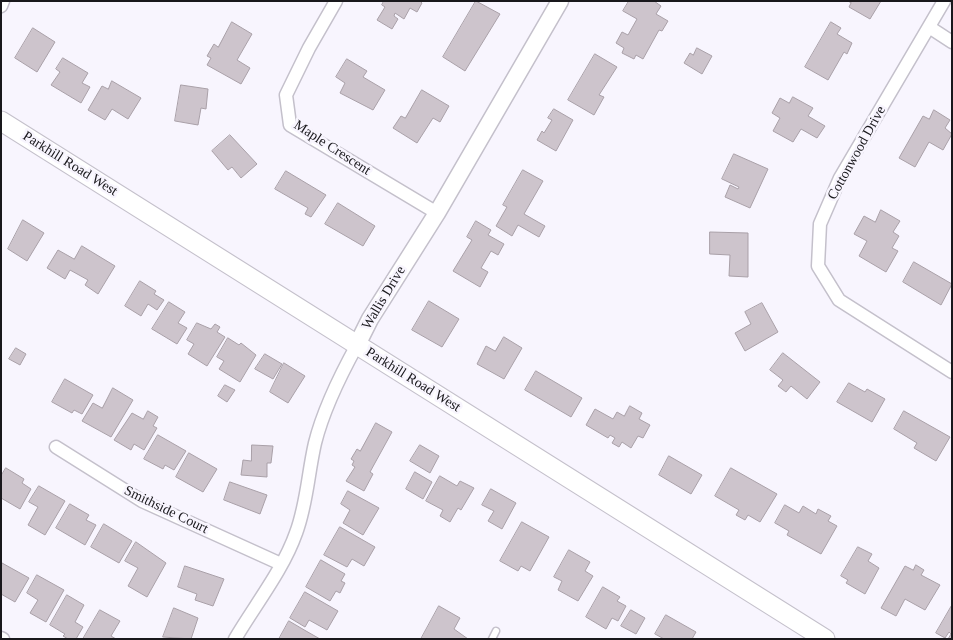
<!DOCTYPE html>
<style>
body{margin:0}
#map{position:relative;width:953px;height:640px;overflow:hidden;background:#f8f5fe;font-family:"Times New Roman",serif}
canvas{display:block}
.frame{position:absolute;inset:0;border:2px solid #19181c;pointer-events:none}
</style>
<div id="map">
<canvas width="953" height="640"></canvas>
<div class="frame"></div>
</div>
<script>
const c = document.querySelector('canvas').getContext('2d');
c.lineJoin = 'round';
function fillPath(path, color) { c.fillStyle = color; c.fill(path, 'evenodd'); }
function strokePath(path, color, width, dash) { c.strokeStyle = color; c.lineWidth = width; c.lineCap = dash ? 'butt' : 'round'; c.setLineDash(dash || []); c.stroke(path); }
function write(font, color, halo, rows, align = 'center') {
  c.font = font + ' "Times New Roman",serif'; c.lineWidth = 5; c.setLineDash([]); c.textBaseline = 'middle'; c.strokeStyle = halo; c.fillStyle = color; for (const [text, x, y, turn = 0] of rows) {
    c.save(); c.translate(x, y); c.rotate((+turn || 0) * Math.PI / 180); c.textAlign = isNaN(turn) ? turn : align; if (halo) c.strokeText(text, 0, 0); c.fillText(text, 0, 0); c.restore();
  }
}
const building = new Path2D(`
 M384,1H420L422,3L417,12L410,8L404,19L395,13L394,16L398,19L392,29L377,20L385,7L382,5Z
 M476,1L500,14L465,71L443,57Z
 M629,1H654L661,6L656,14L668,21L662,31L659,30L643,59L636,55L634,59L622,53L624,48L616,43L622,32L628,35L637,19L623,11Z
 M848,1H881L870,19L849,7L851,3Z
 M232,22L252,34L237,60L250,68L241,84L207,65L211,58L207,56L214,44L218,47Z
 M831,22L841,28L837,34L852,43L847,54L844,52L828,80L805,67Z
 M33,28L55,42L37,72L15,58Z
 M697,48L712,56L702,74L684,63L690,53L693,55Z
 M595,54L617,67L599,95L604,97L594,115L568,100Z
 M63,58L88,73L82,83L90,87L81,103L51,85L60,72L56,69Z
 M347,59L367,71L363,77L385,90L373,110L340,93L345,83L336,77Z
 M112,81L141,98L128,119L112,109L105,120L88,110L102,86L108,89Z
 M181,85L208,89L206,109L201,108L198,125L175,121Z
 M422,90L449,106L440,122L433,118L417,143L393,128L401,116L405,118Z
 M793,97L813,108L808,116L825,126L817,138L801,129L793,142L773,131L780,118L772,113L780,98L789,103Z
 M554,109L573,120L556,151L537,140L542,131L544,133L552,120L548,118Z
 M934,110L950,120L945,128L952,134L943,150L929,142L915,167L899,158L923,116L929,119Z
 M230,135L257,164L241,178L232,167L228,170L212,151Z
 M734,154L768,169L750,208L725,197L730,185L738,189L739,187L722,179Z
 M523,170L543,181L524,214L545,226L539,237L518,225L512,236L496,226L507,207L503,205Z
 M286,171L326,195L311,217L305,214L308,208L275,189Z
 M338,203L375,226L363,246L325,224Z
 M881,210L900,221L893,232L899,236L892,248L898,251L886,272L859,256L867,241L854,234L864,216L875,222Z
 M23,220L44,233L27,261L8,249Z
 M476,221L491,230L488,235L504,244L498,255L491,251L481,268L488,272L480,287L453,271L472,240L467,237Z
 M710,232L748,233V277L729,276L730,255L710,254Z
 M82,246L115,266L98,294L85,285L88,280L70,270L65,279L47,268L58,250L74,259Z
 M914,262L952,284L941,305L903,282Z
 M140,281L156,291L154,294L164,300L157,310L148,304L141,316L125,306Z
 M429,301L459,319L442,347L412,330Z
 M169,302L185,312L178,323L187,328L177,344L152,329Z
 M762,303L778,332L745,351L735,333L751,324L745,312Z
 M197,323L211,329L215,324L220,327L217,332L225,337L207,366L188,354L194,344L187,340Z
 M504,337L522,348L504,379L477,364L486,346L495,351Z
 M228,338L239,345L241,343L256,355L240,382L219,369L224,361L217,357Z
 M16,348L26,354L20,365L9,359Z
 M783,353L820,382L807,399L791,386L786,392L778,386L783,380L770,370Z
 M265,354L282,364L273,379L255,369Z
 M284,363L305,376L288,403L270,392Z
 M536,371L582,398L571,417L525,390Z
 M65,379L93,395L82,414L74,410L72,413L52,402Z
 M849,383L865,392L867,389L885,399L872,422L837,402Z
 M225,385L235,390L227,402L218,396Z
 M113,388L133,400L111,437L82,421L93,403L102,408Z
 M630,406L642,413L639,419L650,425L643,438L638,436L631,448L622,442L619,447L612,443L615,438L610,435L608,438L586,425L595,409L613,419L617,412L624,416Z
 M148,411L158,417L153,426L157,428L144,450L134,444L131,450L114,440L132,413L143,419Z
 M904,411L950,437L936,461L914,448L917,443L894,429Z
 M376,423L392,432L370,472L373,474L364,491L346,481L355,467L352,465L354,461L351,459L357,449L360,451Z
 M158,435L186,451L174,470L165,465L163,469L144,459Z
 M252,445L273,446L271,463H267V477L241,475L243,460L251,461Z
 M420,445L439,456L430,473L410,461Z
 M189,453L217,469L203,492L176,477Z
 M669,456L702,475L691,494L659,475Z
 M6,468L24,479L22,483L31,489L20,509L1,498V476Z
 M731,468L777,494L760,522L748,515L745,520L736,515L739,510L715,496Z
 M415,472L432,482L423,499L406,489Z
 M440,476L457,486L460,481L474,488L461,510L458,508L450,522L440,516L443,510L426,501Z
 M230,482L267,495L260,514L224,500Z
 M39,486L65,501L45,535L28,525L38,507L29,502Z
 M491,489L516,503L502,529L488,521L494,511L482,505Z
 M348,491L379,508L363,535L343,523L350,510L341,504Z
 M70,504L89,515L86,520L96,525L85,545L56,528Z
 M785,505L799,513L803,506L816,514L818,509L831,516L828,521L837,526L821,554L787,535L789,531L775,523Z
 M522,522L549,537L530,571L521,566L518,571L500,561Z
 M104,524L132,541L119,563L91,547Z
 M340,527L375,547L364,566L352,559L347,567L324,555Z
 M136,542L166,563L147,597L128,586L138,568L125,561Z
 M858,547L872,554L868,561L879,568L865,594L846,583L848,580L841,576Z
 M569,550L590,562L585,571L593,576L578,601L558,590L562,581L554,577Z
 M321,560L345,574L341,581L345,583L340,593L336,591L330,601L306,587Z
 M2,563L29,578L15,602L1,594Z
 M916,565L924,570L921,575L940,585L925,610L905,599L896,616L881,608L905,566L913,570Z
 M185,566L224,579L213,606L195,600L197,594L178,587Z
 M37,575L64,590L46,622L30,613L38,600L27,593Z
 M603,587L620,597L617,601L626,606L618,621L612,618L606,629L586,617Z
 M305,592L338,611L327,630L309,620L305,627L290,618Z
 M67,595L84,605L75,622L83,627L76,639H68L63,636L65,634L50,625Z
 M952,605V639H948L951,634L949,632L945,638L936,633Z
 M439,606L460,618L454,629L468,639H421Z
 M174,608L198,618L191,639L163,637Z
 M100,610L120,621L111,636L116,639H83Z
 M631,610L645,618L636,634L621,626Z
 M666,615L696,632L692,639H664L655,634Z
 M289,621L306,631L320,639H279Z`);
fillPath(building, '#cdc4cc');
strokePath(building, '#a9a0a8', 1);
const service = new Path2D(`
 M492,639L496,631`);
const minor = new Path2D(`
 M336,1L309,48L286,95L290,125L437,213
 M944,1L840,178L820,224L818,266L839,300L952,372
 M1,6L3,1
 M929,27L952,42
 M56,447L142,501L281,564
 M1,638L3,639
 M235,639C255,605 283,570 296,533C307,504 308,473 315,443C323,411 341,374 357,345`);
const tertiary = new Path2D(`
 M357,345L370,319L437,213L560,1`);
const secondary = new Path2D(`
 M1,121L825,639`);
strokePath(service, '#c4c0cb', 9);
strokePath(minor, '#c4c0cb', 15);
strokePath(tertiary, '#c4c0cb', 19);
strokePath(secondary, '#c4c0cb', 21);
strokePath(service, '#fff', 6);
strokePath(minor, '#fff', 12);
strokePath(tertiary, '#fff', 16);
strokePath(secondary, '#fff', 19);
write('14px', '#19181c', '#f8f5fe', [
 ["Maple Crescent",332,148,33],
 ["Cottonwood Drive",857,153,-61],
 ["Parkhill Road West",70,164,32],
 ["Wallis Drive",384,298,-59],
 ["Parkhill Road West",413,380,32],
 ["Smithside Court",166,510,26]
]);
</script>
